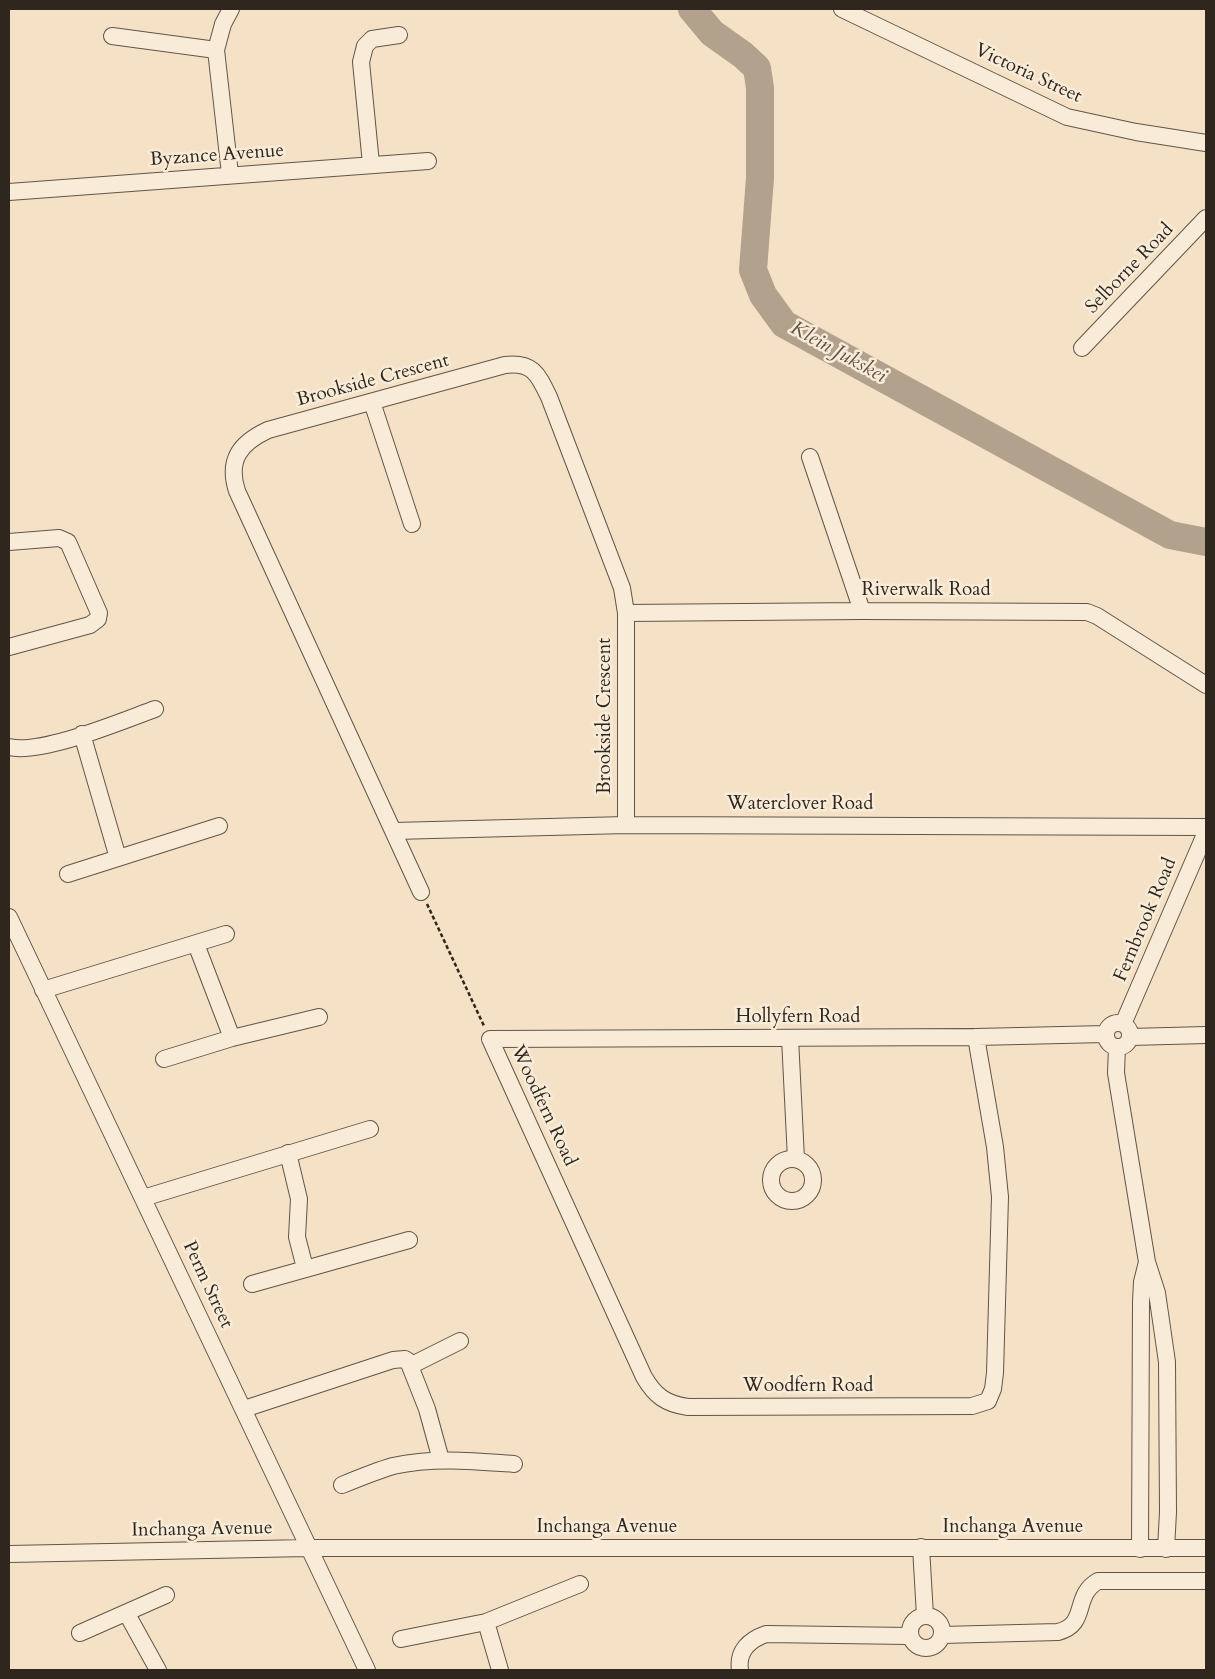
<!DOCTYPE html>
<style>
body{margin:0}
#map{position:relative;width:1215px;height:1679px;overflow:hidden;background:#f5e1c5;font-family:Cardo,serif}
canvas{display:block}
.frame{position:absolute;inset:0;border:10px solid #2f261d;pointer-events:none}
</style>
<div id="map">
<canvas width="1215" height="1679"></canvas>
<div class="frame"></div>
</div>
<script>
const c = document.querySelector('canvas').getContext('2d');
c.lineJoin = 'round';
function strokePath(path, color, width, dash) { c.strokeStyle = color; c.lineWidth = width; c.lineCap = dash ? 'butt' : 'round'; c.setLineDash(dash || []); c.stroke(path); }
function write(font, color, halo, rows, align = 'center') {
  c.font = font + ' Cardo,serif'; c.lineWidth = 5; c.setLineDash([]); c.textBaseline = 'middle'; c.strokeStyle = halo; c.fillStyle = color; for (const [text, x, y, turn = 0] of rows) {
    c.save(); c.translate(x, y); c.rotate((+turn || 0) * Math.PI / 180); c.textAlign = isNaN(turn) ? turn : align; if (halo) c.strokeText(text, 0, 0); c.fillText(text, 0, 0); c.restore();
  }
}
strokePath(new Path2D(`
 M692,9L712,33L743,55L757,68L760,88V178L753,270L763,295L784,324L1170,535L1206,542`), '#b2a18c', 28);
const minor = new Path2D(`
 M842,9L1067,117L1136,132L1206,143
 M112,36L216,50
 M371,164L361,62L365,46L372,39L399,35
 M230,174L216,50L223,24L231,9
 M9,192L428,161
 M1082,348L1206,218
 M372,402L412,524
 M810,457L862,611
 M9,542L59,538L68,542L99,613L98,619L90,625L9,647
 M626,613L862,611L1087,612L1097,616L1206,685
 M82,734L118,858
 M9,747C41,755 122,721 155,709
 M394,831L626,825L1206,827
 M68,874L219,826
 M421,892L237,491C227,460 240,443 268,430L505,365C533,362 538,374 549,397L622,588L626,613V825
 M9,917L367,1670
 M196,944L232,1038
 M43,990L226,934
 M1106 1035a12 12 0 1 1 24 0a12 12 0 1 1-24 0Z
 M1123,1024L1206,832
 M976,1037L995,1147L1000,1197L995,1373L993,1389L988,1401L972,1406L688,1407C666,1404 655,1396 644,1377L490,1039L976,1037L1105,1034
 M1130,1037L1206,1035
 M790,1038L796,1159
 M1117,1047L1116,1073L1147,1262L1157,1293L1167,1362L1168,1512L1166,1549
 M164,1059L232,1038L319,1017
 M288,1153L299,1199L297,1237L305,1268
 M771 1180a21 21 0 1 1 42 0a21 21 0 1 1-42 0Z
 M143,1198L370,1129
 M252,1284L409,1240
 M410,1366L460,1341
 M244,1409L393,1360L405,1359L408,1361L427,1409L441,1460
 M342,1485C359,1478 376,1471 393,1466C433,1457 474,1461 514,1464
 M921,1547L925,1616
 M1140,1549L1141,1302L1142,1282L1147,1262
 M9,1554L308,1548H1206
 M127,1614L158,1670
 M910 1632a16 16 0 1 1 32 0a16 16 0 1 1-32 0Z
 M486,1622L500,1670
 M80,1633L166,1595
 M942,1635L1058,1632C1089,1624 1072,1596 1098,1581H1206
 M401,1639L486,1622L580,1584
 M740,1670C737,1651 749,1640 766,1634L909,1636`);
strokePath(minor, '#605547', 18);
strokePath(new Path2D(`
 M427,904L484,1026`), '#2f261d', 2.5, [4, 2.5]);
strokePath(minor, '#f8ecd9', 16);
write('19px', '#2f261d', '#f8ecd9', [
 ["Victoria Street",1028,74,25],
 ["Byzance Avenue",217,156,-4],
 ["Selborne Road",1130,269,-46],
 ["Brookside Crescent",373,381,-15],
 ["Riverwalk Road",926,591],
 ["Brookside Crescent",606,716,-90],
 ["Waterclover Road",800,805],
 ["Fernbrook Road",1146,920,-67],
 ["Hollyfern Road",798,1018],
 ["Woodfern Road",543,1106,65],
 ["Perm Street",207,1285,65],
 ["Woodfern Road",808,1387],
 ["Inchanga Avenue",607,1528],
 ["Inchanga Avenue",1013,1528],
 ["Inchanga Avenue",202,1530,-1]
]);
write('italic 20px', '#5d5144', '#f8ecd9', [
 ["Klein Jukskei",838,353,29]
]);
</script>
